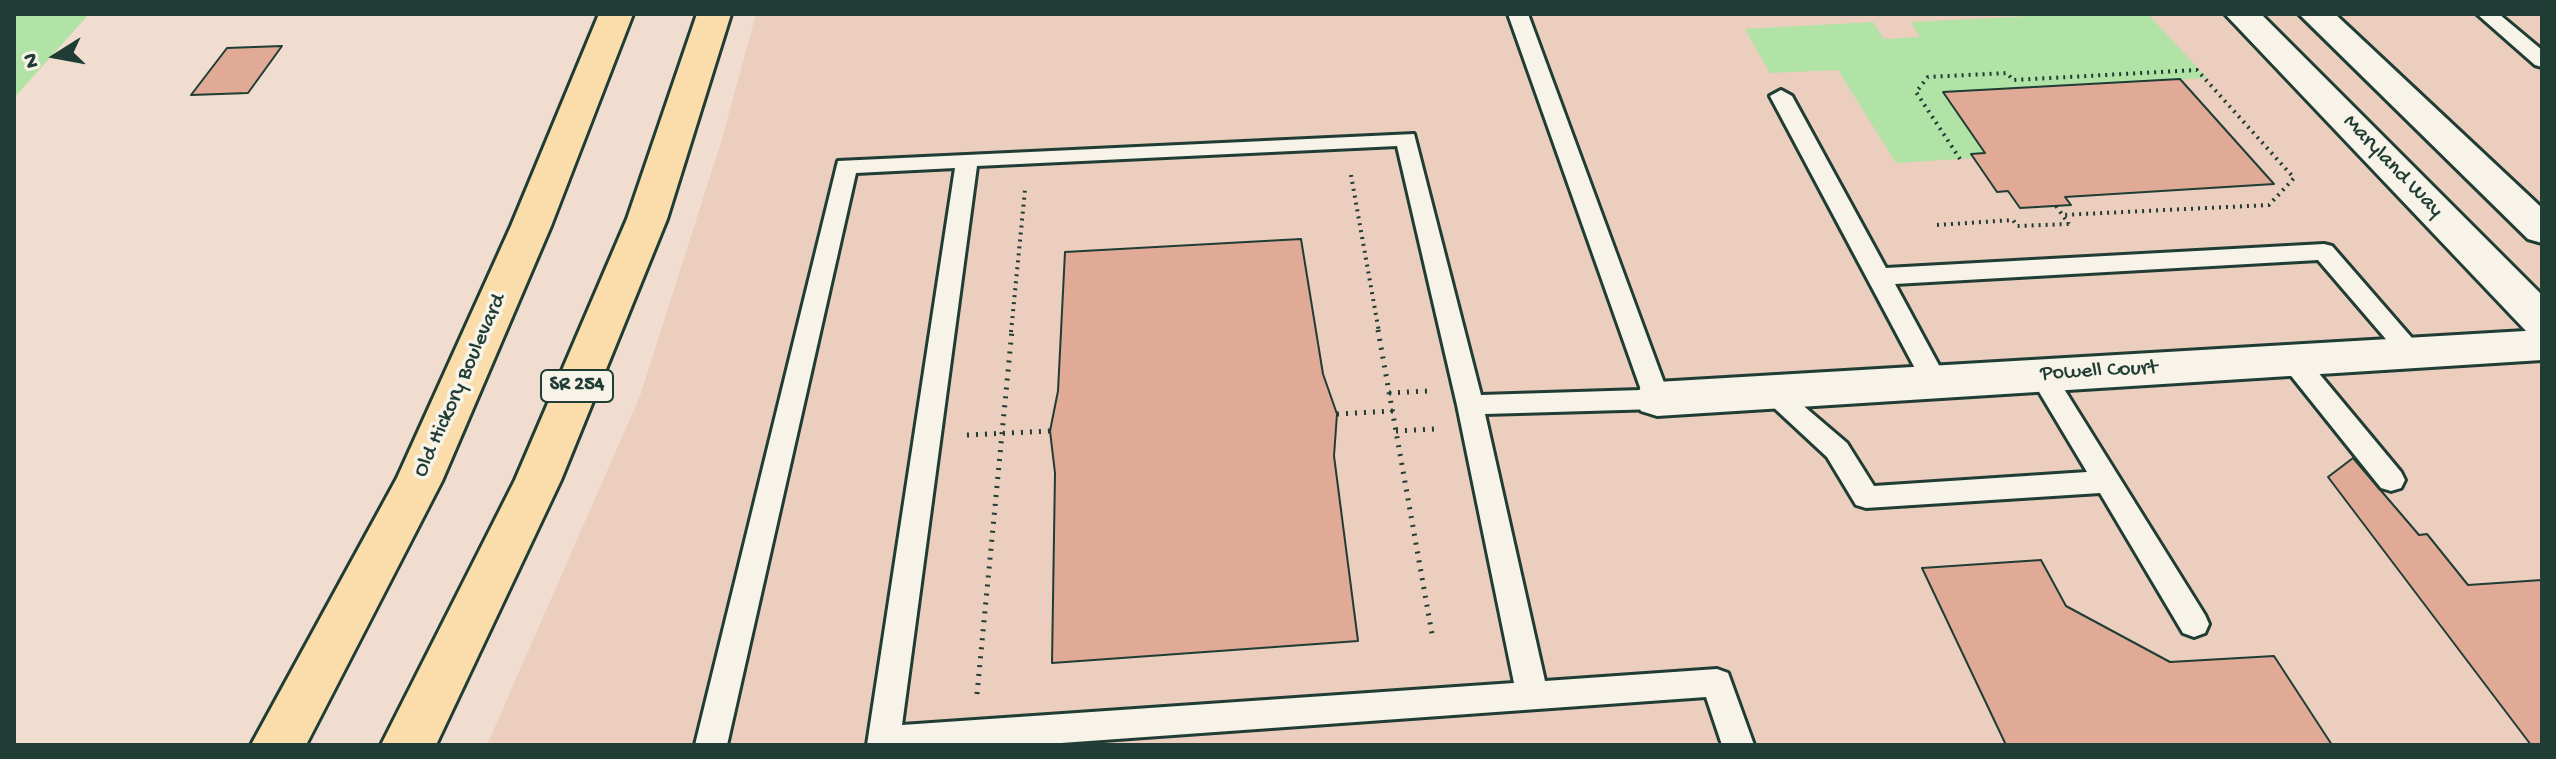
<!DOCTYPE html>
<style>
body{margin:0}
#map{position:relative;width:2556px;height:759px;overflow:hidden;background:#f0ddcf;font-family:"Gochi Hand",sans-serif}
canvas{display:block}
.frame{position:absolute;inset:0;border:16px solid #1f3d34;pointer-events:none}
.north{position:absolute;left:16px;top:16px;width:80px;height:80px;-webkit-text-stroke:6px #f7f3e8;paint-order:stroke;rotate:259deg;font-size:22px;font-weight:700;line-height:32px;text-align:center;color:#1f3d34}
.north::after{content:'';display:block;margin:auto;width:28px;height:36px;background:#1f3d34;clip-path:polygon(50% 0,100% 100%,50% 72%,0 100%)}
</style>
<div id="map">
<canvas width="2556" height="759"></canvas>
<div class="frame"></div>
<div class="north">N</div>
</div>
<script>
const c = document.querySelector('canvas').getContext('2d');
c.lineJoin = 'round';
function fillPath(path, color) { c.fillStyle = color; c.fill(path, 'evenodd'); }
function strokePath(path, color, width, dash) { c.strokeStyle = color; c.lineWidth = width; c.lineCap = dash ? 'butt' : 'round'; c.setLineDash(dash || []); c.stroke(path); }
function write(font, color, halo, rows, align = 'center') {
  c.font = font + ' "Gochi Hand",sans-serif'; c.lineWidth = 7; c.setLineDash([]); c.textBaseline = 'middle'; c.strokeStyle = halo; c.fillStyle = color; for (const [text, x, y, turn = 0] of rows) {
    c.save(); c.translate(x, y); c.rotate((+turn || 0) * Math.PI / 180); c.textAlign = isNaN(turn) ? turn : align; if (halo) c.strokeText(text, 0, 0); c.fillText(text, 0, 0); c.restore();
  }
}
fillPath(new Path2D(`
 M756,14H2542V745H487L640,396L722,139Z`), '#ebcebe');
fillPath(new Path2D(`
 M14,14H89L14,98Z
 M2070,14H2148L2207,78L1944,92L1985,153L1972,154L1974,158L1896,163L1838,70L1770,73L1745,29L1873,22L1884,39L1920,37L1911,22Z`), '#b0e3a5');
const building = new Path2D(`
 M282,46L248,93L191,95L227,48Z
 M2180,79L2274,184L2065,197L2071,205L2020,208L2008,191L1997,192L1971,154L1985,153L1943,92Z
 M1301,239L1323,374L1337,414L1334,456L1358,641L1052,663L1055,473L1050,431L1058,391L1065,252Z
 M2353,458L2419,535L2427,534L2468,585L2542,580V745H2531L2328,477Z
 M2041,560L2066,606L2170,662L2274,656L2332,745H2006L1922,568Z`);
fillPath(building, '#e0aa96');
strokePath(building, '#1f3d34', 2);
const service = new Path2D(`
 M1508,14H1528L1670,399L1666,406L1657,409L1485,414L1545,681L1717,669L1728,673L1754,745H1722L1706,697L1033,745H867L955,168L856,173L727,745H695L838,161L1414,134L1481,395L1641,390ZM1397,146L1457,405L1514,683L902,725L977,166Z
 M2477,14H2499L2542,50V67L2535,65Z
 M1781,90L1792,96L1886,268L2324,244L2332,246L2425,353L2421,359H2403L2318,260L1895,284L1948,382L1944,389H1926L1770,96Z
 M2293,351L2302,353L2401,472L2405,480L2401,488L2391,491L2381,488L2284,367L2280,360L2284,353Z
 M2042,366L2051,368L2205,615L2209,624L2205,633L2194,637L2183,633L2100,493L1866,508L1856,505L1827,457L1757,392L1761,385L1770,382L1779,385L1847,443L1874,486L2087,472L2029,375L2033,368Z`);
const minor = new Path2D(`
 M2542,330V360L1657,416L1641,411L1635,399L1641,387L1657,382Z`);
const secondary = new Path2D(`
 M2225,14H2261L2542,295V336L2527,332Z
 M2299,14H2335L2542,208V243L2528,239Z`);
const primary = new Path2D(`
 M599,14H633L551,226L442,481L306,745H251L397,478L511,226Z
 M697,14H731L667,219L561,480L436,745H381L515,480L627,219Z`);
strokePath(service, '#1f3d34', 6);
strokePath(minor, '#1f3d34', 6);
strokePath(secondary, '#1f3d34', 6);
strokePath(primary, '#1f3d34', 6);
strokePath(new Path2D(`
 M1960,159L1916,92L1928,77L2007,73L2013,80L2197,70L2294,178L2269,205L2062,215
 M1351,175L1379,332
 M2056,206L2069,224
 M1937,225L2013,220L2017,226L2069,224
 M1011,332L1025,190`), '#1f3d34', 4, [2, 5]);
strokePath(new Path2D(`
 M1378,330L1432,634
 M1389,393L1428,391
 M1337,414L1393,411
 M1396,431L1435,429
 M967,435L1050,431
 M977,694L1012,330`), '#1f3d34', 5, [2, 7]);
fillPath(service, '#f7f3e8');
fillPath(minor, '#f7f3e8');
fillPath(secondary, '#f7f3e8');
fillPath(primary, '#fbddab');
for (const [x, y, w] of [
 [577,386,72]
]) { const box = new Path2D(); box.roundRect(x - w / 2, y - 16, w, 32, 6); c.fillStyle = '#f7f3e8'; c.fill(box); strokePath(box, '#1f3d34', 2); }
write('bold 20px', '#1f3d34', null, [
 ["SR 254",577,386]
]);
write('22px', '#1f3d34', '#f7f3e8', [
 ["Maryland Way",2392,167,46],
 ["Powell Court",2099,372,-3],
 ["Old Hickory Boulevard",461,386,-66]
]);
</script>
